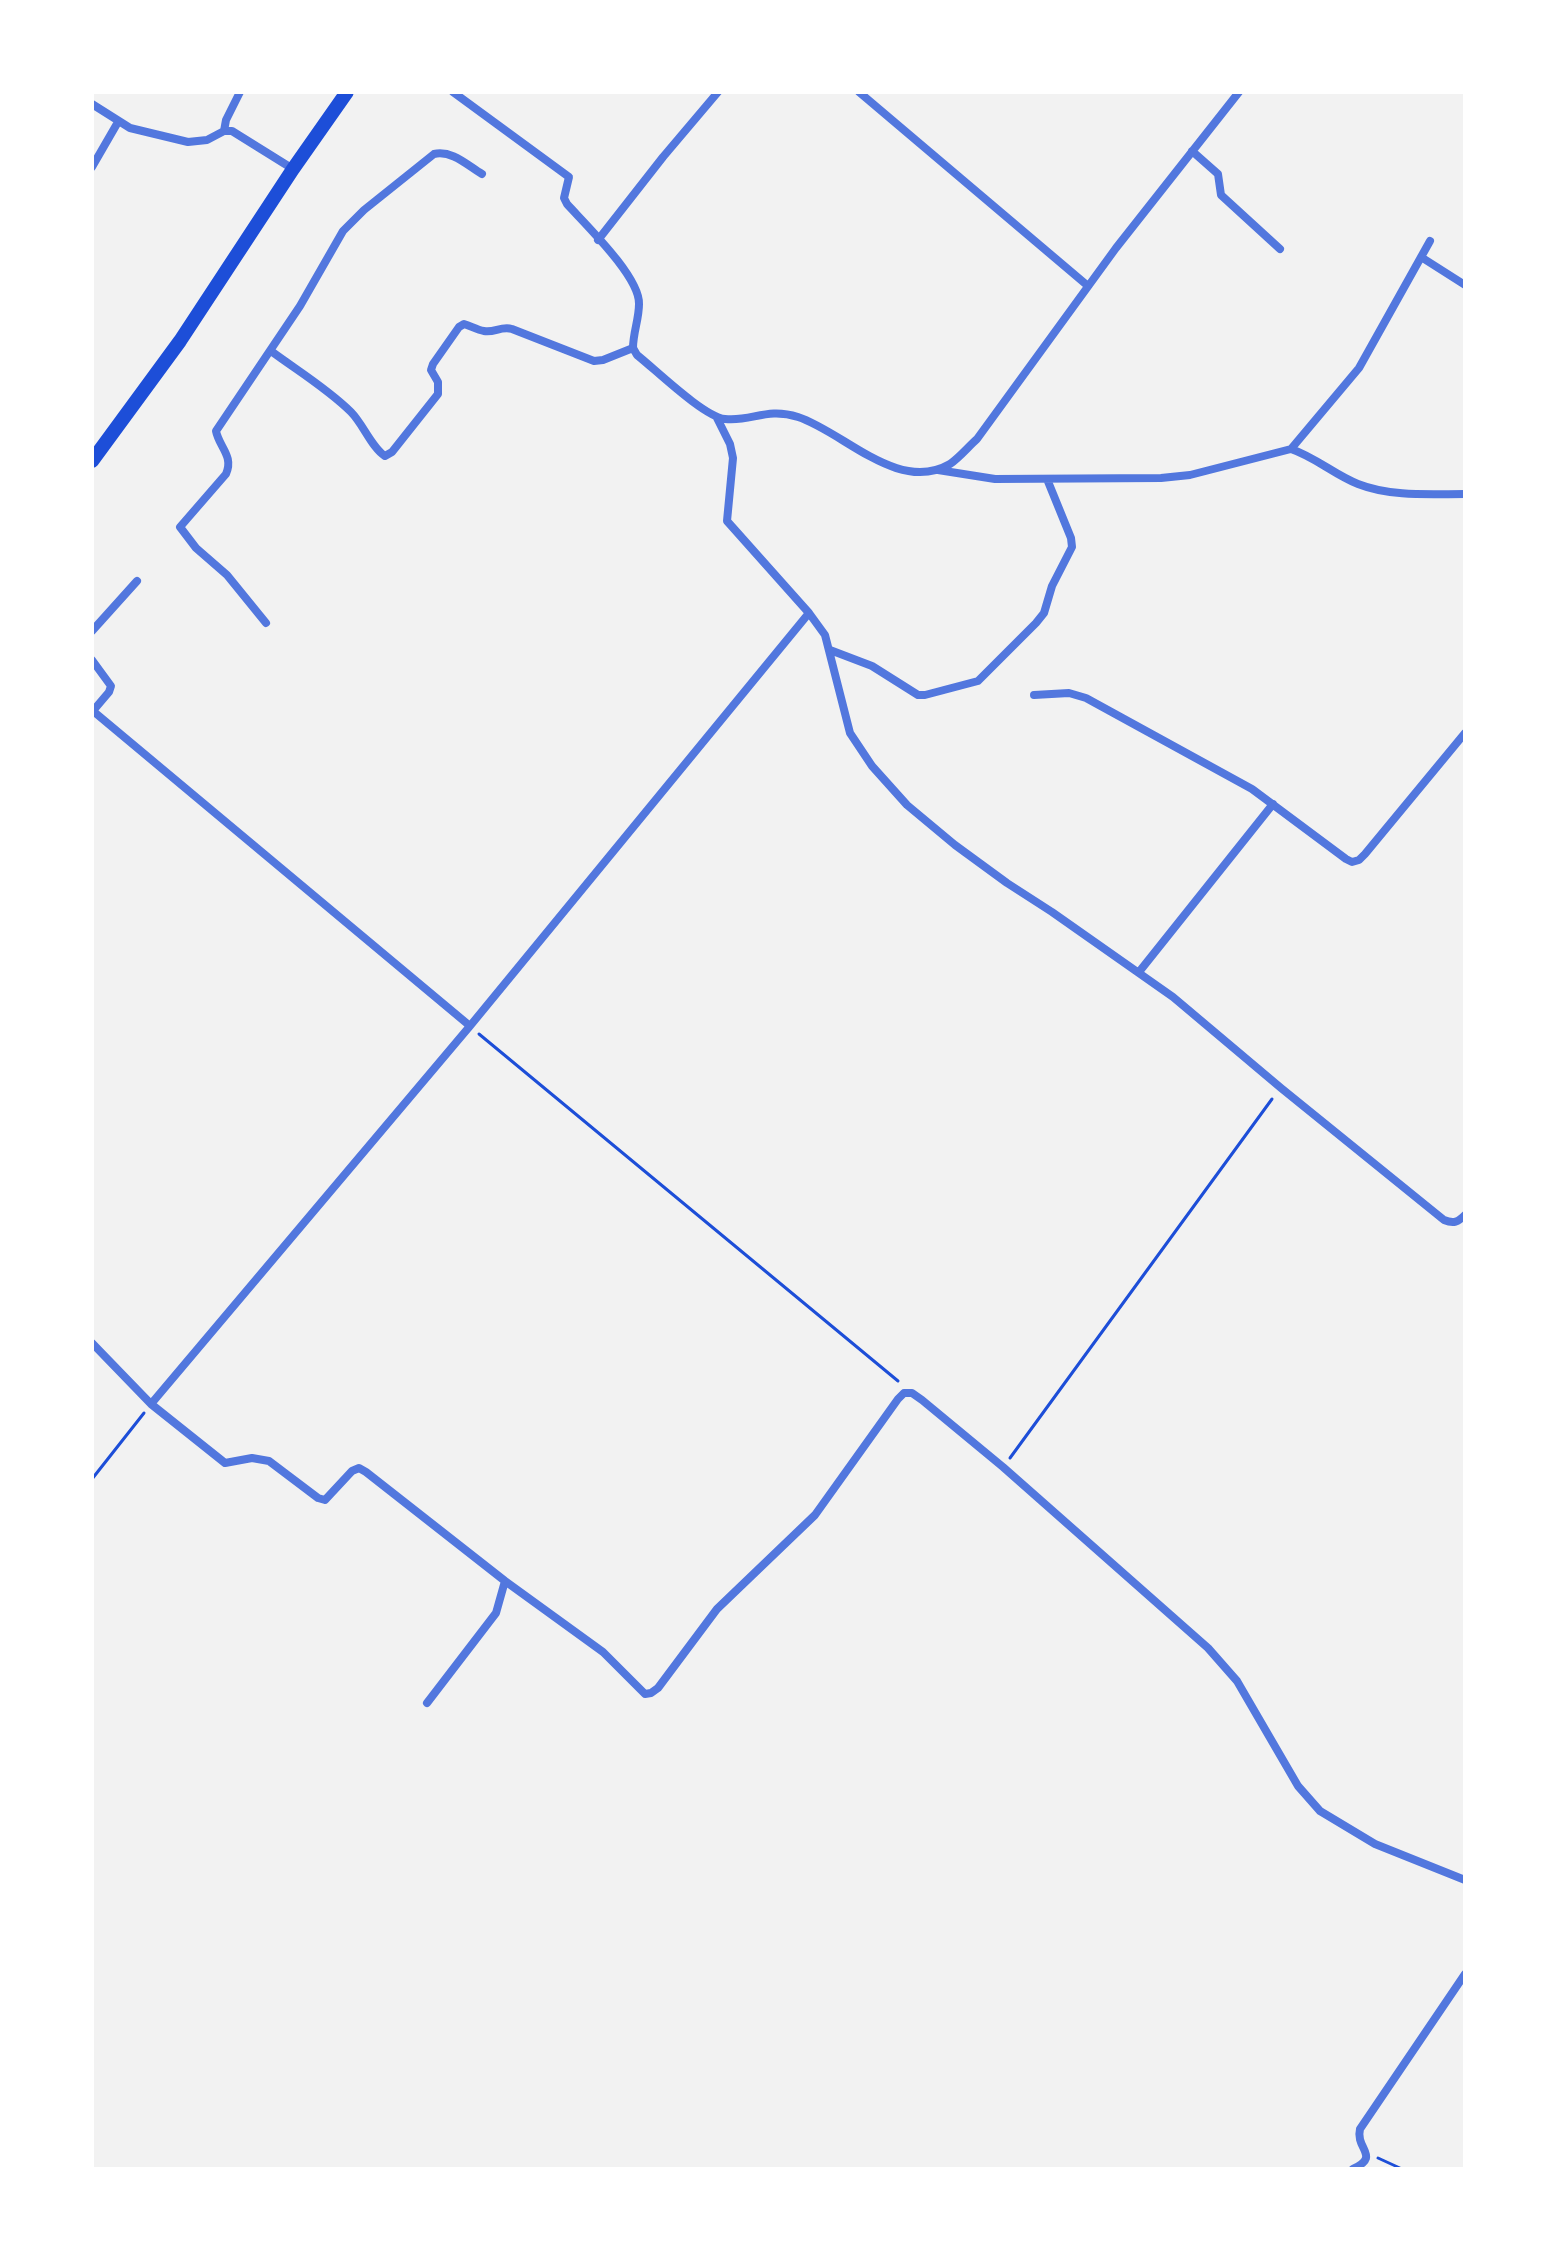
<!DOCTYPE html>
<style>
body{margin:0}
#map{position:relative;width:1557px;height:2261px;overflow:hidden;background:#f2f2f2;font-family:"IBM Plex Sans",sans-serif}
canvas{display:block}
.frame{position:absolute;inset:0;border:94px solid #fff;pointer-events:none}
</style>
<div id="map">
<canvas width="1557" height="2261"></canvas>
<div class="frame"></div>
</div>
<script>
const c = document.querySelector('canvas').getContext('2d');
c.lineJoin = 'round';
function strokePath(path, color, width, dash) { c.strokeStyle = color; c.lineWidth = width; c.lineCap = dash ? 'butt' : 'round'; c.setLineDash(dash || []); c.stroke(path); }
strokePath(new Path2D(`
 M479,1034L898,1381
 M1010,1458L1272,1099
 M92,1479L144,1413
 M1378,2158L1402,2169`), '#1d4ed8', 3);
strokePath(new Path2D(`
 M453,92L569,177L564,198L567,204C586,225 640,277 639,304C639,319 633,333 633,348L637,355C656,370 704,417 725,419C752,422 766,407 798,417C844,432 898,494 950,464C960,457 968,447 977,439L1116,248L1239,92
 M859,92L1088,286
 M92,104L130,128L188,142L207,140L224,131H232L293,169
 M224,131L226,120L240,92
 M1192,151L1218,174L1221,195L1280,249
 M92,167L118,122
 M598,240L663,157L718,92
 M1421,257L1465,285
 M271,351C298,371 328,389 351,412C363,424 372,448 385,456L392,452L438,394V382L431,370L433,364L459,327L464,324C471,326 477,330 484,331C494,333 501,326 512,329L594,361L603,360L633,348
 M717,418L730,444L733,458L727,521L809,613L825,635L850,733L872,766L907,805L955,845L1007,883L1052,912L1173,997L1281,1088L1444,1220C1454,1224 1458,1222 1465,1215
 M1291,449L1359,368L1430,241
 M938,470L995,479L1161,478L1190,475L1291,449C1315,457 1335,475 1358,484C1391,497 1430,494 1465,494
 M266,623L227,575L196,548L180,527L226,474C234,456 219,447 216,431L300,306L343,231L364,210L434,154C452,150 467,165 482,174
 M92,631L137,581
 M830,650L872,666L918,695H925L978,681L1036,623L1044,613L1052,586L1072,547L1071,538L1047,479
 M92,660L111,686L109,692L92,712
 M1034,695L1069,693L1086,698L1252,789L1346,859L1352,862L1359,860L1365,854L1465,733
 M93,711L470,1026
 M1139,972L1273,804
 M92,1343L151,1404L225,1463L252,1458L269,1461L318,1498L325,1500L352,1471L359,1468L366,1472L505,1581L603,1652L645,1694L651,1693L658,1688L717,1609L815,1515L898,1399L904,1393H912L922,1400L1003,1467L1208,1648L1237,1681L1298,1786L1320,1811L1375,1844L1465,1880
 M151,1404L470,1026L809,613
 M427,1703L496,1613L505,1581
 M1353,2169C1381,2156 1355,2149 1360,2129L1465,1974`), '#5277de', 8);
strokePath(new Path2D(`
 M92,461L180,341L293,169L347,92`), '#1d4ed8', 14);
</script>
